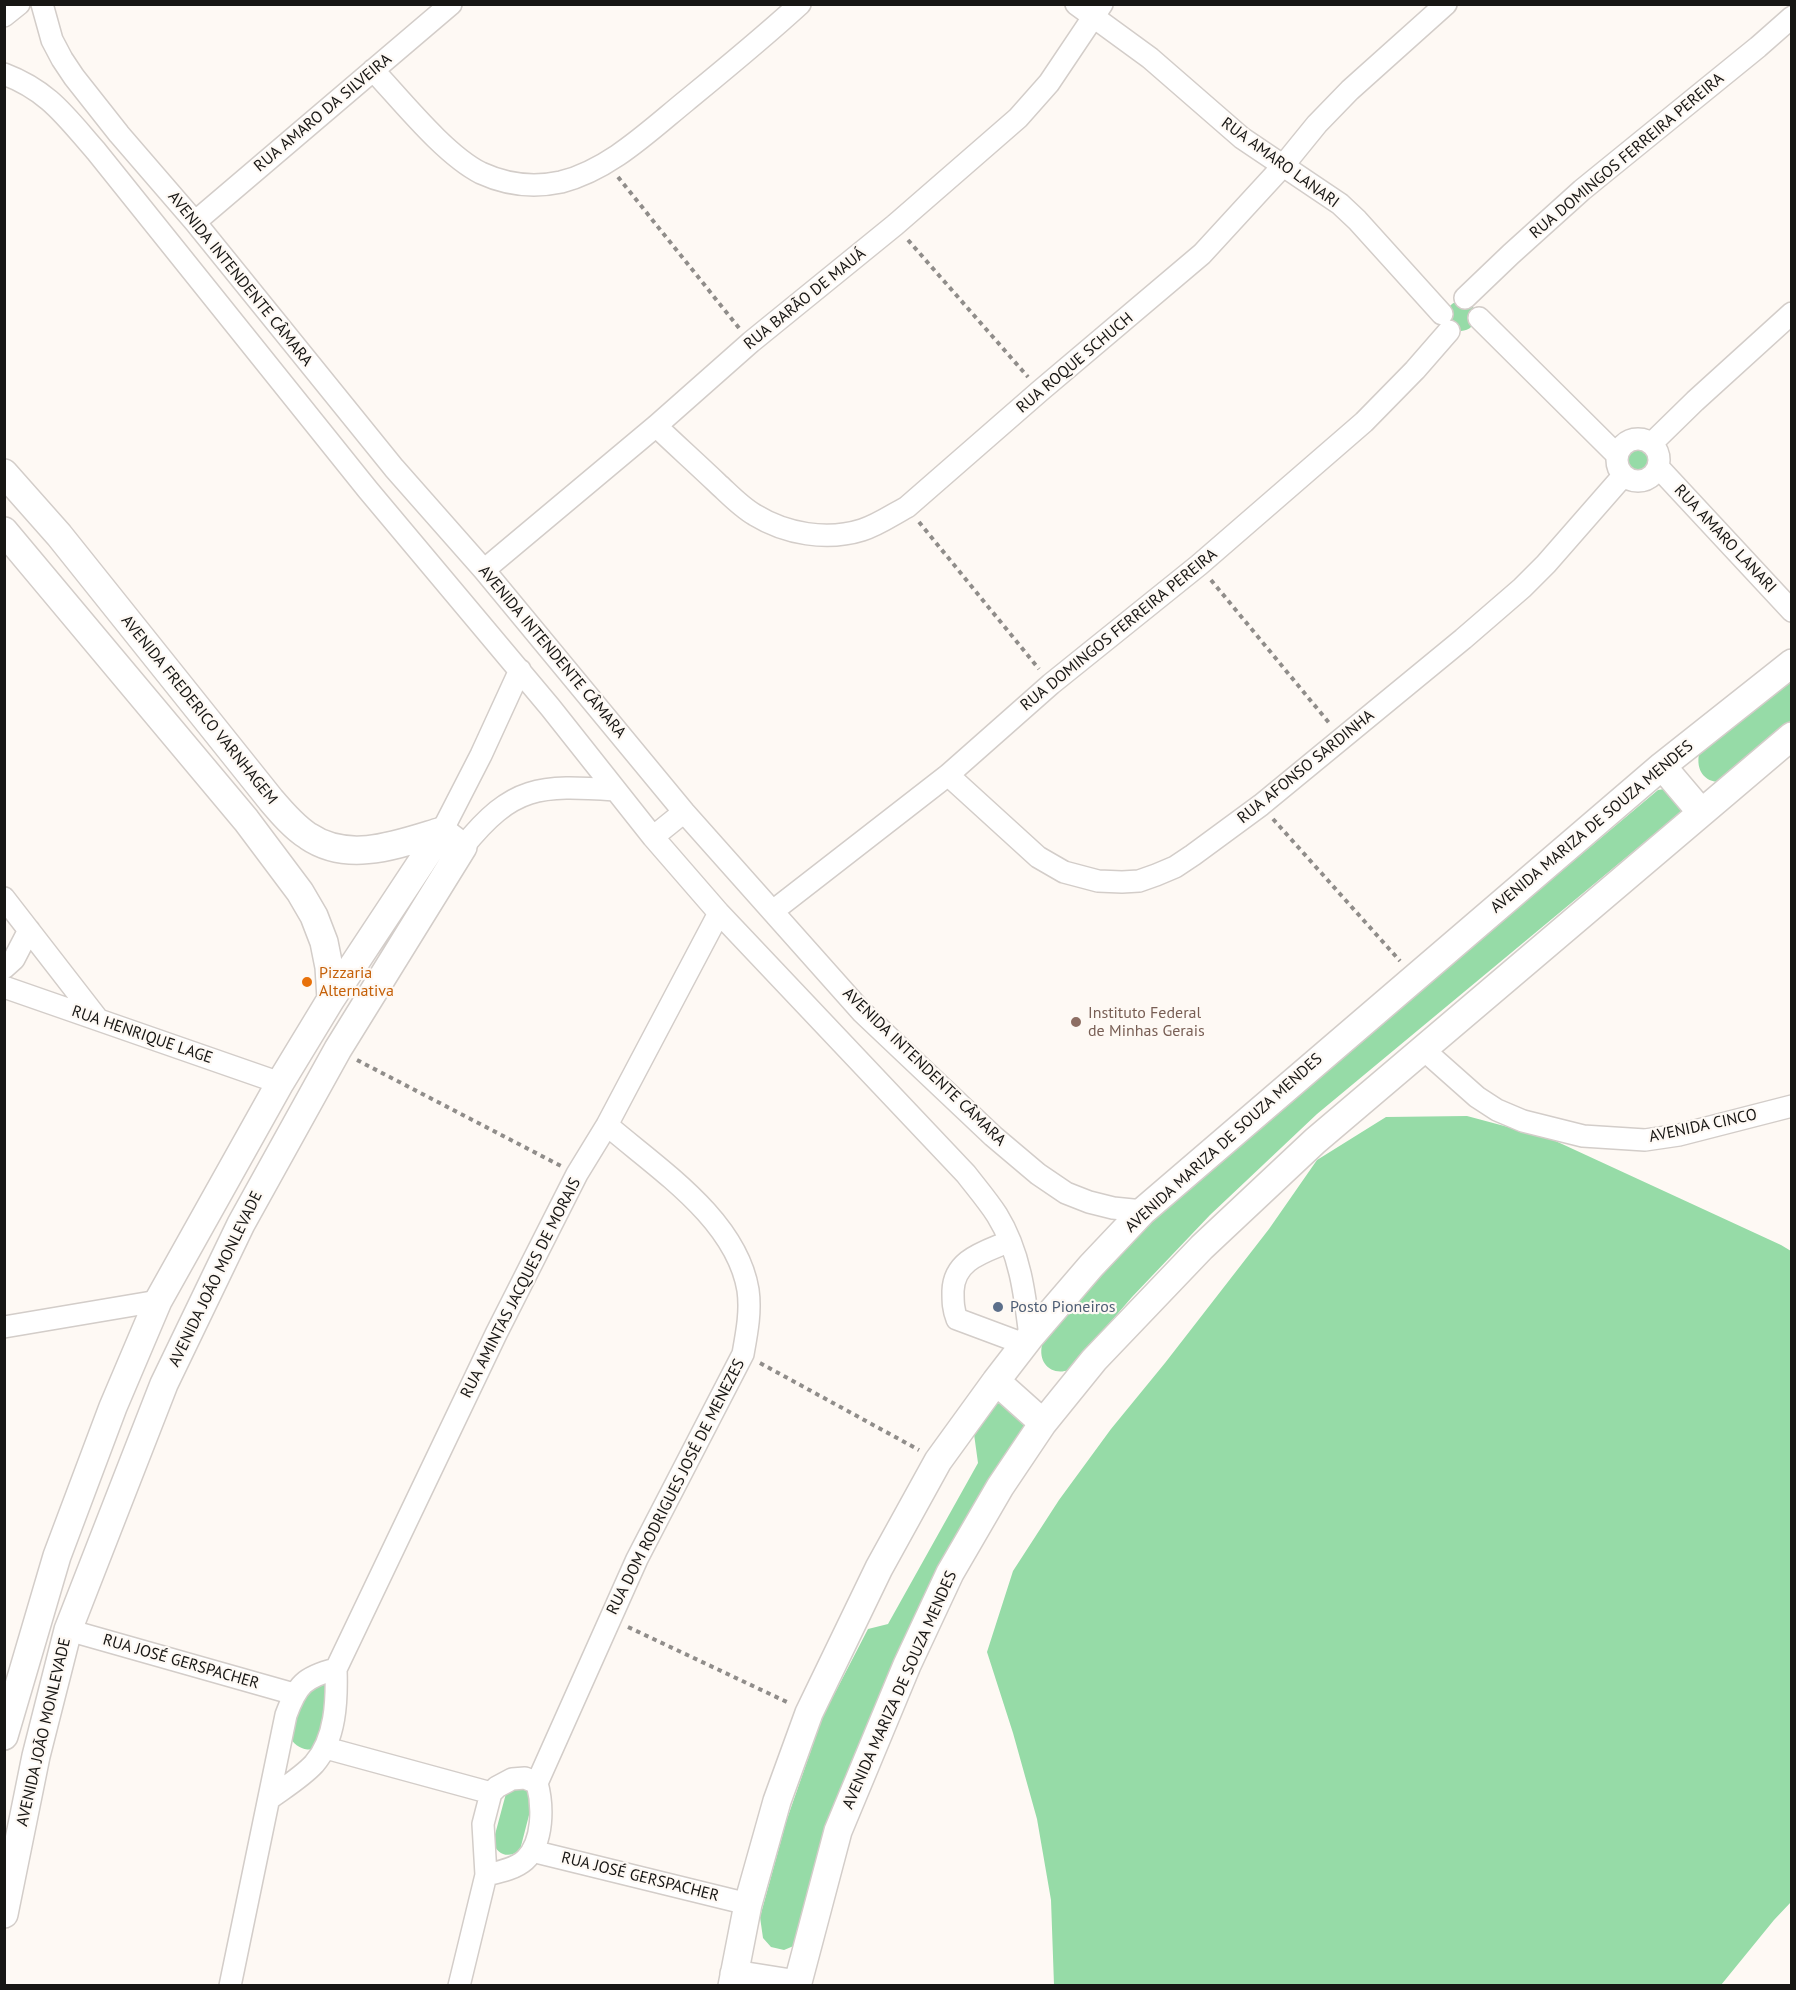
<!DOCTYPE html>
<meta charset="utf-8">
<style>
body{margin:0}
#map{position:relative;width:1796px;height:1990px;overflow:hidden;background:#fef9f4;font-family:"PT Sans",sans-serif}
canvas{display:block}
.frame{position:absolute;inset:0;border:6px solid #171614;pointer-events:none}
</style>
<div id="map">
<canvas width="1796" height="1990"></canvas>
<div class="frame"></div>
</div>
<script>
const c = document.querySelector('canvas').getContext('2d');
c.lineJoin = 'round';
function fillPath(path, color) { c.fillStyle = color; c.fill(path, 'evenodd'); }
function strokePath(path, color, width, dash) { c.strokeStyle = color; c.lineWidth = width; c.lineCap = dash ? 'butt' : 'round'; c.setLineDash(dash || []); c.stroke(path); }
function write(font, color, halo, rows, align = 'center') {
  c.font = font + ' "PT Sans",sans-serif'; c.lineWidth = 4.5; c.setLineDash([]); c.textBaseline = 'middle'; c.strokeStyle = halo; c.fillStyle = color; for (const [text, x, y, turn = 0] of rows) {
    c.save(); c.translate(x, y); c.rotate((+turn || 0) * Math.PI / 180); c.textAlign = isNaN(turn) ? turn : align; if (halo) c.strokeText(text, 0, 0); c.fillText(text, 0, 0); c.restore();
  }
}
fillPath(new Path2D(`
 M1446 316a15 15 0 1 1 30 0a15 15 0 1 1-30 0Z
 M1620 458a15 15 0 1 1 30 0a15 15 0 1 1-30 0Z
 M1791,675V723L1720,782C1704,782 1696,770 1699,754Z
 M1664,789L1682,805V811L1317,1114L1210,1215L1132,1297L1069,1370C1051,1376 1038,1363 1042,1345L1105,1269L1186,1187L1658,790Z
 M1467,1116L1549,1138L1781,1245L1791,1251V1902L1774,1920L1721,1985H1054L1051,1900L1037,1819L1013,1733L987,1652L1013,1571L1059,1500L1111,1429L1165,1363L1269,1229L1317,1160L1386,1117Z
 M1004,1401L1027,1423L796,1945L784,1950L771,1947L763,1938L760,1917L787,1819L823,1716L868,1629L888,1624L978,1463L974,1434L997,1404Z
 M309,1678L332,1679L317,1749C305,1751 297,1748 290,1738Z
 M508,1786L536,1788L520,1850C509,1859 497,1855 493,1842Z`), '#96dba7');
const minor = new Path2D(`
 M42,4L52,40L62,59L74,77L119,134L195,222L394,468L484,570L684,812L862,1012L993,1136L1038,1174L1066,1193L1089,1202L1113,1208L1143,1211
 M1076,4L1150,58L1242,138L1340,204L1357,220L1442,314
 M4,16L19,4
 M373,70C402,101 445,155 481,173C507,185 533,188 561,182C609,170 648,132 686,101C725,69 763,38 800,4
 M4,74C49,91 66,117 96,151L368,490L550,707L653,837L719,913L966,1174C976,1187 988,1201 997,1215C1020,1252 1025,1295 1030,1337
 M195,222L451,4
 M1465,298L1511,254L1582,190L1758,47L1792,17
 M1479,318L1617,455
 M656,426C676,445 697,464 717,483C729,494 741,507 755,515C786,534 827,541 862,530C878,525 892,515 907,507L1040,391L1202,254L1282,167L1317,124L1350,90L1446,4
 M1617 460a21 21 0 1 1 42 0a21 21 0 1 1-42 0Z
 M1651,444L1695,401L1792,313
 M1658,467L1792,611
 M484,570L656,426L751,342L895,225L1018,118L1049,83L1102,4
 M948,775L1038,857L1064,872L1098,881L1122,882L1139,881L1156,875L1175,867L1193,855L1261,805L1463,639L1522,588L1546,564L1623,476
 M442,831L481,755L520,670
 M653,837L684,812
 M463,847C513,785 539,785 615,790
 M4,898L97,1018
 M773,911L948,775L1051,684L1199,565L1364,422L1415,370L1449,331
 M4,968L14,959L29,930
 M4,987L280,1083
 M1424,1050L1477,1097L1497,1110L1523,1121L1583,1136L1645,1140L1679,1135L1792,1106
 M1010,1241C985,1252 954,1259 953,1291C953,1302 953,1309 957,1319L1024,1344
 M4,1327L158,1301
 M68,1630L294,1694
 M326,1748L491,1793
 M269,1799C284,1788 302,1777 314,1764C336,1739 337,1700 336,1669L496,1334L577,1174L607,1125L719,913
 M532,1851L748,1904
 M486,1875C499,1872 515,1869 525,1860C544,1842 543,1805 537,1783L637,1559L743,1354C747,1332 751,1311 748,1290C736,1219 658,1169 607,1125
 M230,1986L286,1715C297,1685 304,1677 336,1669
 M459,1986L486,1875L483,1824L491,1793L497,1787L512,1779L525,1778L537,1783`);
const major = new Path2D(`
 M4,473L59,535L271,800C282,813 294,827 308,836C349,864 399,844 442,831
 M4,531L246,820L300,892L314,916L324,942L329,967L331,999
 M1662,766L1701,812
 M996,1381L1043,1423
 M4,1736L57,1556L113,1407L158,1301L280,1083L331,999L442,831
 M4,1914L36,1756L68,1630L164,1384L241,1224L338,1049L463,847L442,831
 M734,1974L797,1984
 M732,1986L748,1904L777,1801L809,1713L879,1568L938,1461L996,1381L1030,1337L1091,1266L1143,1211L1662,766L1792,663
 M797,1986L838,1831L907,1665L950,1573L1000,1487L1043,1423L1094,1360L1202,1247L1315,1141L1792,736`);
strokePath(minor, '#d3cdc9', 24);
strokePath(major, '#d3cdc9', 30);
strokePath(new Path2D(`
 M618,177L739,328
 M908,240L1028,377
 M919,522L1039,669
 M1211,580L1330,724
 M1273,819L1400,961
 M357,1060L561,1166
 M760,1363L919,1450
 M628,1627L789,1703`), '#908d8a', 4, [4.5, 4.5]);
strokePath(minor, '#fff', 21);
strokePath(major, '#fff', 27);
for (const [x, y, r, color] of [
 [307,982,6,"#e8710a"],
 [1076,1022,6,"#8d6e63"],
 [998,1307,6,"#5c6f8a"]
]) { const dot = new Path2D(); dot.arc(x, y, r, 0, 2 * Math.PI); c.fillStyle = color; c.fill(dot); strokePath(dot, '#fef9f4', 2); }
write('16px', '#171614', '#fef9f4', [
 ["RUA AMARO DA SILVEIRA",323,113,-40],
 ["RUA DOMINGOS FERREIRA PEREIRA",1627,156,-40],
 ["RUA AMARO LANARI",1280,163,36],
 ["AVENIDA INTENDENTE CÂMARA",240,279,51],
 ["RUA BARÃO DE MAUÁ",805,299,-39],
 ["RUA ROQUE SCHUCH",1075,363,-40],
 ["RUA AMARO LANARI",1725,539,47],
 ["RUA DOMINGOS FERREIRA PEREIRA",1119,630,-39],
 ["AVENIDA INTENDENTE CÂMARA",552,652,50],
 ["AVENIDA FREDERICO VARNHAGEM",199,710,51],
 ["RUA AFONSO SARDINHA",1306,767,-39],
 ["AVENIDA MARIZA DE SOUZA MENDES",1592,827,-40],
 ["RUA HENRIQUE LAGE",142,1035,19],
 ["AVENIDA INTENDENTE CÂMARA",924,1067,44],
 ["AVENIDA CINCO",1703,1126,-12],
 ["AVENIDA MARIZA DE SOUZA MENDES",1224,1143,-42],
 ["AVENIDA JOÃO MONLEVADE",216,1279,-64],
 ["RUA AMINTAS JACQUES DE MORAIS",521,1288,-63],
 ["RUA DOM RODRIGUES JOSÉ DE MENEZES",676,1487,-63],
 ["RUA JOSÉ GERSPACHER",181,1662,16],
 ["AVENIDA MARIZA DE SOUZA MENDES",900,1690,-66],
 ["AVENIDA JOÃO MONLEVADE",44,1732,-77],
 ["RUA JOSÉ GERSPACHER",640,1877,14]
]);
write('16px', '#c56008', '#fef9f4', [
 ["Pizzaria",319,973],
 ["Alternativa",319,991]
], 'left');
write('16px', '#785e54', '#fef9f4', [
 ["Instituto Federal",1088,1013],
 ["de Minhas Gerais",1088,1031]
], 'left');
write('16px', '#4e5e75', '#fef9f4', [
 ["Posto Pioneiros",1010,1307]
], 'left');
</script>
